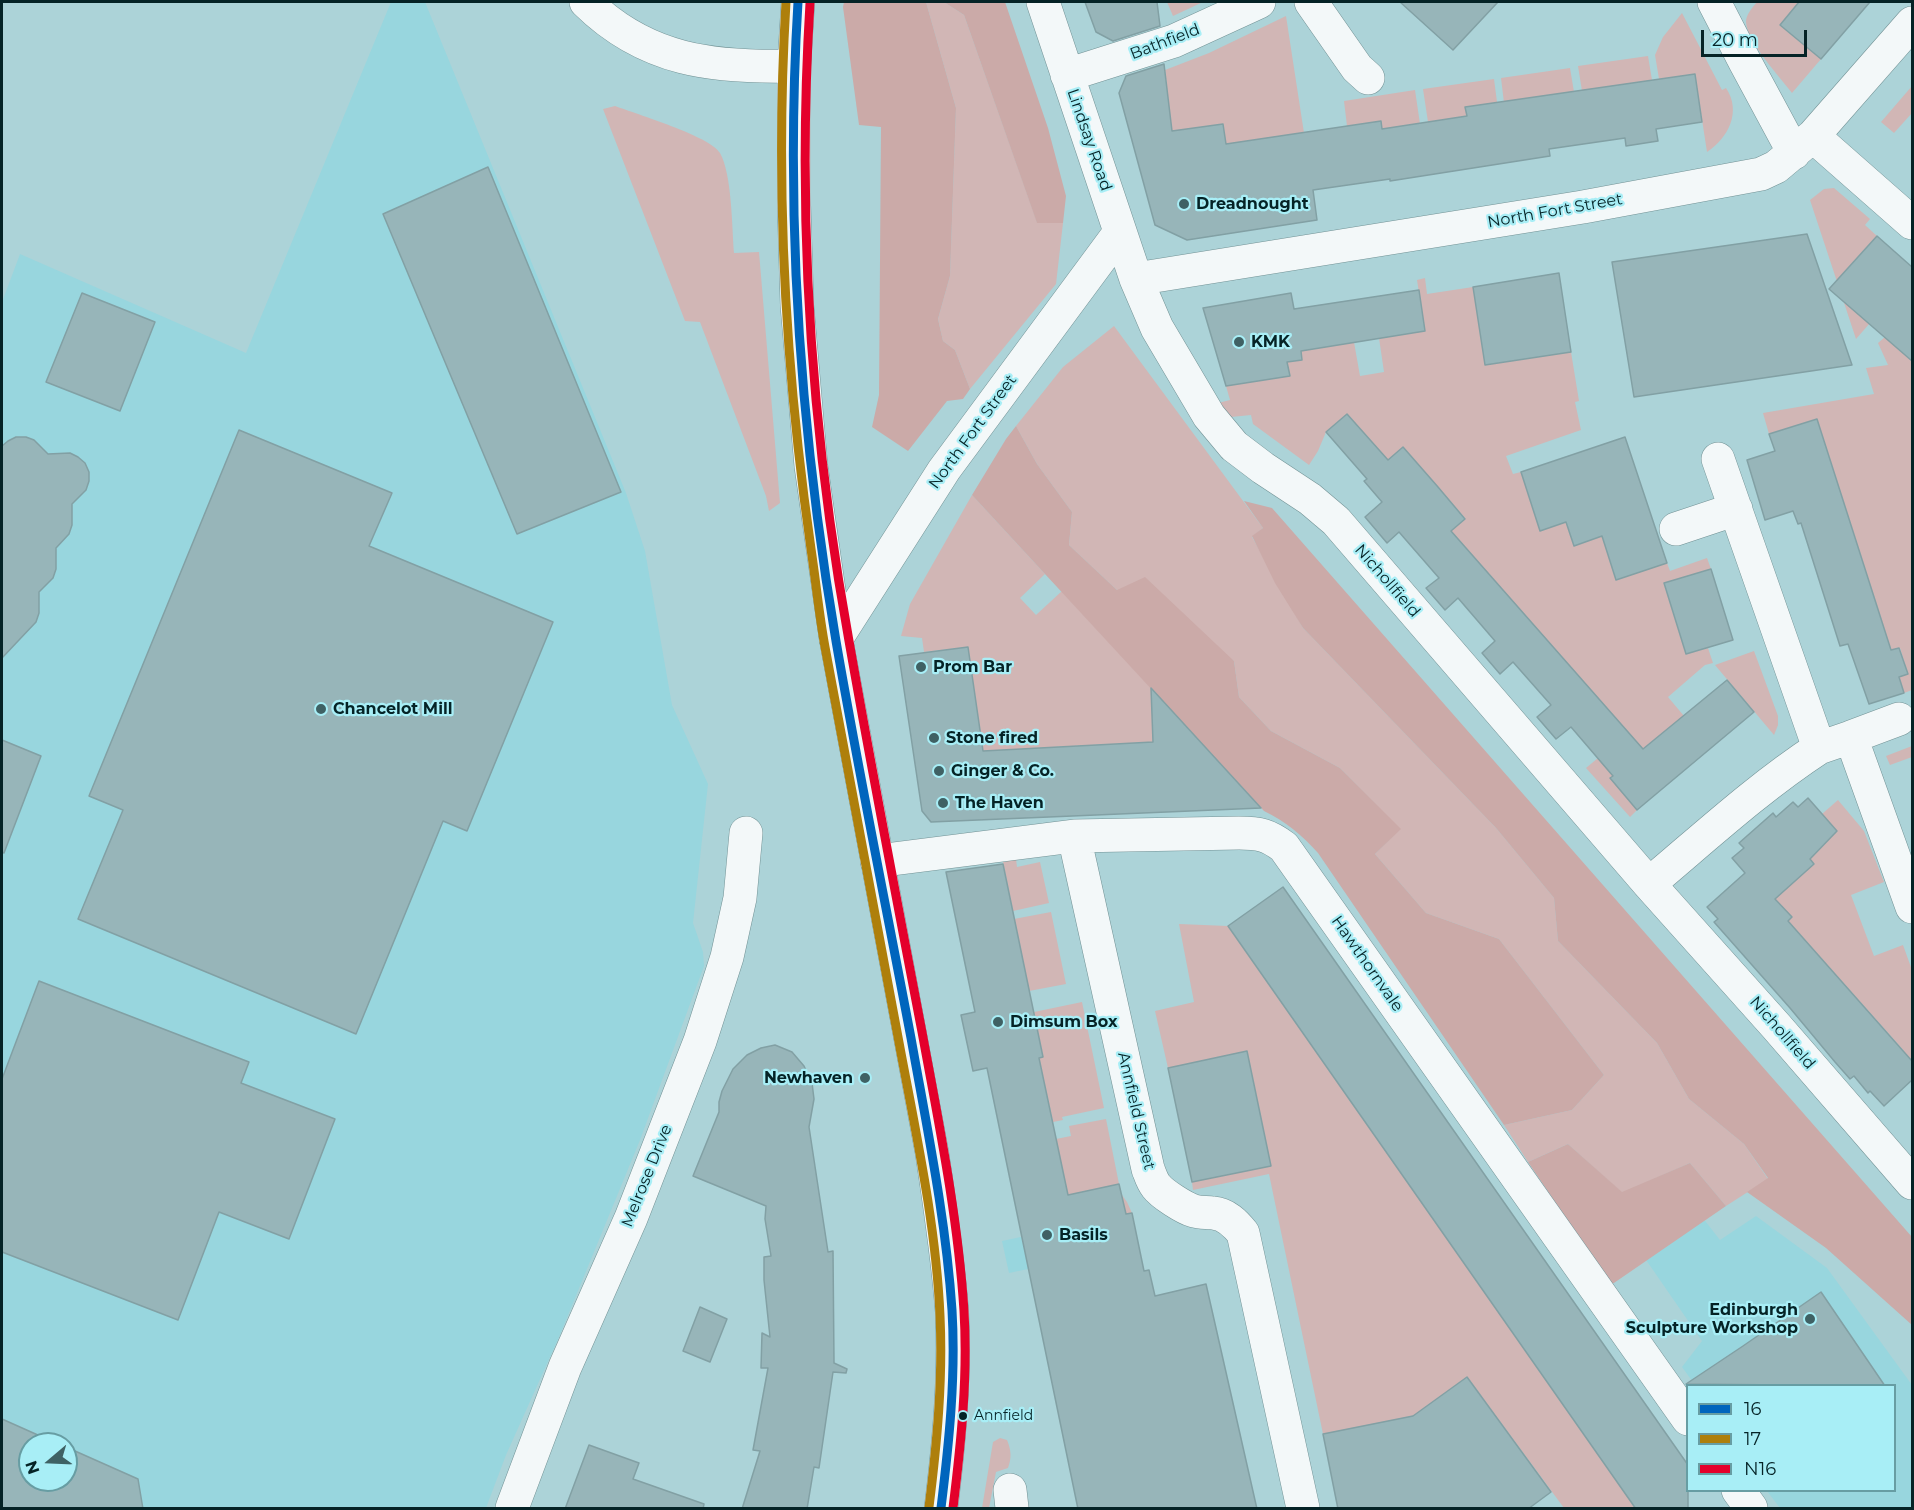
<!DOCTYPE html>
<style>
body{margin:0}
#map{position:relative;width:1914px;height:1510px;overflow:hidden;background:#acd3d8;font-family:Montserrat,sans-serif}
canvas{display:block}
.frame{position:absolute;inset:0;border:3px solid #052326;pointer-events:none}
.legend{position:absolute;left:1686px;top:1384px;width:210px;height:108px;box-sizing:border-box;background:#a8eef6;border:2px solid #679da3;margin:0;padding:8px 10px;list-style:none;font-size:18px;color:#052326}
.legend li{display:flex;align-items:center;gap:12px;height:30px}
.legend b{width:30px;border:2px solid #679da3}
.north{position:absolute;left:18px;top:1432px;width:60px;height:60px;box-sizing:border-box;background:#a8eef6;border:2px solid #679da3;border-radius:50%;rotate:251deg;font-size:16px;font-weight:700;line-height:24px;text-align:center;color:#052326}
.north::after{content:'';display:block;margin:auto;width:21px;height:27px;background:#3f6164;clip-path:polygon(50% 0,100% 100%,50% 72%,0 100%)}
.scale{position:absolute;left:1701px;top:30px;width:106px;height:27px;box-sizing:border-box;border:3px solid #052326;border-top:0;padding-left:8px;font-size:18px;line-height:21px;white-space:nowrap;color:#052326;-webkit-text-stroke:4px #a8eef6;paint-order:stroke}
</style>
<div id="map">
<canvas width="1914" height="1510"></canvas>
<div class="frame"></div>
<ul class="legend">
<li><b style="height:8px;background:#0065bd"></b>16</li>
<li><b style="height:8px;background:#ae7f0b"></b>17</li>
<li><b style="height:8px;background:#e4002b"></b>N16</li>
</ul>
<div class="north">N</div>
<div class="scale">20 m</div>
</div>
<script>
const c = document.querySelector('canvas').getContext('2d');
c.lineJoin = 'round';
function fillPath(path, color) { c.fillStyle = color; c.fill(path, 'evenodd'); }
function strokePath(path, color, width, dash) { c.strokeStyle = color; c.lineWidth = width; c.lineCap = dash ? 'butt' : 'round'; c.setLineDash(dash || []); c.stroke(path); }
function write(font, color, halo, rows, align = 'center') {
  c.font = font + ' Montserrat,sans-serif'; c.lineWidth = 4.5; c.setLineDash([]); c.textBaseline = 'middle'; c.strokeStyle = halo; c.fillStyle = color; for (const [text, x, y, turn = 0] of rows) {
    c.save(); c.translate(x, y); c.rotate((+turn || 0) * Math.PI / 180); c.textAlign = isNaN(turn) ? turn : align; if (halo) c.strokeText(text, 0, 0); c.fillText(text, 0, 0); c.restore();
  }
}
fillPath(new Path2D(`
 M391,2H425L626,493L645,551L672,705L708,784L693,923L703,952L704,966L640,1140L559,1337L506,1455L486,1508H2V302L20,254L246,353ZM30,1444H66V1480H30Z
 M1677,1185L1720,1240L1756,1216L1827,1268L1912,1385V1508H1780L1767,1491L1894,1490V1386L1695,1385L1682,1367L1702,1341L1613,1212Z
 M1132,1213L1137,1246L1009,1273L1002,1241Z`), '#98d6de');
fillPath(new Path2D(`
 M926,2H944L964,15L1037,222L1063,223L1056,284L970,389L955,350L943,341L938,319L950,276L956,108Z
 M1167,2H1203L1173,16Z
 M1757,2H1799L1780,25L1821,59L1792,93C1780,77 1747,42 1746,22C1746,14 1753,7 1757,2Z
 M1682,13L1722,90L1726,88C1742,112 1728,138 1707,152L1695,74L1659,79L1655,55L1663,37Z
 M1286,16L1304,133L1226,144L1223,124L1200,127L1174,153L1165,70L1209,53Z
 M1648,56L1652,80L1582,91L1578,66Z
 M1570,68L1574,92L1504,103L1501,78Z
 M1494,79L1497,102L1467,116L1428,122L1423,89Z
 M1912,86V113L1894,133L1881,122Z
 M1415,90L1420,124L1382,130L1381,121L1347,126L1344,101Z
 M615,106C636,114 710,136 720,153C732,174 732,228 734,253L759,252L780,503L769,511L766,496L700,322L685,321L603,109Z
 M1834,188L1870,219L1865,225L1877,236L1846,270L1883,303L1912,272V275L1856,339L1810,200L1824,189Z
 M1425,278L1427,294L1473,287L1485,365L1571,352L1579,401L1575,402L1581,430L1506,456L1513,474L1521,472L1540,531L1566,522L1574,546L1602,536L1616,580L1667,563L1670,571L1707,558L1711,569L1664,584L1686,654L1708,648L1713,663L1705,665L1668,697L1684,716L1611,778L1637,810L1630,817L1586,768L1598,758L1588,747L1617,721L1451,531L1465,518L1402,448L1388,460L1347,414L1326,432L1318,451L1309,465L1253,424L1251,415L1231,417L1218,403L1230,400L1226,386L1289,376L1287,362L1302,360L1301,351L1354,342L1360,376L1384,372L1379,338L1425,331L1417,280Z
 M1114,326L1263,528L1252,537L1303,628L1496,828L1554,898L1558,941L1657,1043L1689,1099L1744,1144L1768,1179L1726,1206L1690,1163L1622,1193L1568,1144L1528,1162L1504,1125L1572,1110L1604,1075L1499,939L1426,913L1375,854L1400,829L1340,768L1271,731L1239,697L1234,661L1117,590L1069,545L1072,512L1037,464L1016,426L1063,367Z
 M1885,337L1912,361V690L1904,693L1899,677L1908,674L1900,648L1891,650L1817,419L1769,434L1763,413L1874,394L1866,368L1888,365L1878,343Z
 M972,495L1045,574L1020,598L1036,615L1062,591L1159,696L1152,707L1154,751L1111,744L997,750L984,761L967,647L924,652L922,638L901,636L910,604Z
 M1754,651L1778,716V725L1774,735L1715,665Z
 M1912,746V757L1890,765L1886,756Z
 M1838,800L1864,831L1884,882L1851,895L1874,956L1903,945L1912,970V1064L1903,1053L1904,1051L1788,921L1792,917L1770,894L1814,864L1810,859L1837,831L1822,814Z
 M1016,859L1017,867L1040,862L1049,903L1013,911L1003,862Z
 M1051,912L1066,984L1029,991L1014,919Z
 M1179,924L1228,926L1636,1508H1564L1467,1377L1432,1403L1453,1508L1323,1434L1269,1174L1193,1190L1192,1182L1271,1166L1247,1051L1168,1068L1155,1011L1194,1002Z
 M1082,1002L1104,1108L1062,1117L1063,1120L1053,1122L1039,1058L1043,1056L1034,1012Z
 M1106,1119L1119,1184L1081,1192L1083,1203L1122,1195L1127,1202L1132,1213L1074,1225L1056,1139L1071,1136L1069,1126Z
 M1000,1438L1007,1440C1011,1450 1012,1457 1008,1468L996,1472L989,1508H982L993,1442Z`), '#d1b6b5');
fillPath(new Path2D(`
 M844,2H926L956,108L950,276L938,319L943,341L955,350L970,389L963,399L947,401L908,451L872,427L879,395L881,127L859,125L843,7Z
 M944,2H1005L1048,128L1066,196L1063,223H1037L964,15Z
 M1016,426L1037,464L1072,512L1069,545L1117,590L1145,577L1234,661L1239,697L1271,731L1340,768L1401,829L1375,854L1426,913L1499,939L1604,1075L1572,1110L1504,1125L1318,853C1302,835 1285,821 1264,811L972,495L1006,439Z
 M1244,501L1272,508L1912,1237V1325L1826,1248L1747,1192L1768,1178L1744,1144L1689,1099L1657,1043L1558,941L1554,898L1496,828L1303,628L1275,583L1252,536L1263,528Z
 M1568,1144L1622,1192L1690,1163L1726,1206L1611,1285L1528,1162Z`), '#cbaaa8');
const building = new Path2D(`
 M1085,2H1157L1160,26L1113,41L1096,32Z
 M1400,2H1498L1453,50Z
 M1799,2H1870L1821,59L1780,25Z
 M1164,64L1172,131L1223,124L1226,144L1381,121L1382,129L1467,116L1465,107L1695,74L1702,122L1656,129L1658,141L1626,146L1625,138L1549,149L1550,156L1390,181V179L1313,190L1317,220L1187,240L1155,225L1119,93L1126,76Z
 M488,167L621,492L517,534L383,214Z
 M1807,234L1852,365L1634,397L1612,262Z
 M1877,236L1912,267V361L1829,289Z
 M1559,273L1571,352L1485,365L1473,287Z
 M1419,290L1425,331L1301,351L1302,360L1287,362L1290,376L1226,386L1203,308L1291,293L1294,309Z
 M82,293L155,322L120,411L46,382Z
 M1347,414L1388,460L1403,447L1438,487L1465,519L1451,531L1643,749L1727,680L1754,712L1637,810L1610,778L1613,776L1571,727L1556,739L1537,717L1551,705L1513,662L1500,674L1482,653L1495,641L1458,598L1445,610L1426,588L1439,578L1399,532L1387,543L1365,517L1382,502L1364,481L1367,479L1326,432Z
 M1817,419L1891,650L1899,648L1908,674L1899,677L1904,693L1869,704L1848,644L1840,646L1801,523L1798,524L1793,511L1765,520L1747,460L1775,451L1769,434Z
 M239,430L392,493L369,546L553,622L467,831L443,821L356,1034L78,919L123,810L89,796Z
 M16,437H26L34,440L48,454L70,453L78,457L85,463L89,472V481L86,490L72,504V525L69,534L56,548V569L53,578L39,592V613L36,622L2,658V446L8,441Z
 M1625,437L1667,563L1616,580L1602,536L1574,546L1566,522L1540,531L1521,472Z
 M1711,569L1733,640L1686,654L1664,583Z
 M968,647L983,751L1153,742L1151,688L1261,808L931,822L922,811L899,656Z
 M2,740L41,756L4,853L2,852Z
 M1808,798L1837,831L1810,859L1814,864L1775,899L1792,917L1788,921L1912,1061V1080L1884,1106L1870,1091L1868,1093L1854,1076L1850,1079L1835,1062L1790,1008L1714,922L1718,919L1707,907L1745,873L1732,858L1744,848L1739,843L1773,813L1776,817L1793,802L1798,807Z
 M1003,864L1043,1057L1039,1058L1068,1195L1119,1184L1126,1214L1132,1213L1144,1271L1149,1270L1155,1296L1206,1284L1257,1509H1078L987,1068L973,1071L961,1015L975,1012L946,872Z
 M1283,887L1688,1465V1509H1636L1228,926Z
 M39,981L249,1062L241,1083L335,1119L289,1239L219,1212L178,1320L2,1252V1079Z
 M775,1045L792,1052L804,1066L812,1083L814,1099L809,1127L828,1252L833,1251L834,1363L847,1369L846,1373L833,1372L819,1468L814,1467L807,1509H742L760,1451L753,1450L768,1368H761L762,1333L770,1337L764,1280V1257L771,1256L765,1219L766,1206L693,1176L719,1112V1102L722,1091L733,1069L747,1055L761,1048Z
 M1247,1051L1271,1166L1192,1182L1168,1068Z
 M1821,1292L1885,1386L1686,1384L1743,1346Z
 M700,1307L727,1319L710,1362L683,1351Z
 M1467,1377L1551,1492L1528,1509H1338L1323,1434L1413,1416Z
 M2,1419L58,1444H30V1480H66V1447L138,1479L143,1509H2Z
 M589,1445L639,1463L633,1479L704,1504L703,1509H565Z`);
fillPath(building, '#97b5b9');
strokePath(building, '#82a0a4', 1.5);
const minor = new Path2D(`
 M586,2C646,61 713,68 794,66
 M1043,2L1136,279L1157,328L1209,416L1234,446L1263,468L1310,499L1336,521L1649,884L1776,1026L1912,1183
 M1311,2L1357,68L1368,78
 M1714,2L1745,62L1794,153
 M1067,75L1174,41L1259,2
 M1813,136L1912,223
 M1136,279L1583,207L1761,174L1776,167L1813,136L1912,23
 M1676,529L1736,509
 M836,639L944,470L1120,232
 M1851,737L1899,719
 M1819,748L1851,737L1912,907
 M1074,836L1148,1169C1150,1174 1152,1181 1156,1186C1162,1194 1184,1208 1194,1211C1201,1213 1207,1212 1213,1213C1226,1214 1235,1223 1243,1233L1303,1508
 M877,861L1074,836L1239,833C1260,833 1268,835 1284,847L1688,1419
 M1649,884C1705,837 1758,788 1819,748L1718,459
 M1010,1490L1012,1508
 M1738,1490L1751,1508
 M512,1508L565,1367L631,1218L700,1041L727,957L740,898L746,833`);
const major = new Path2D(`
 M798,2L794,66V205L797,305L811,466L836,639L932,1153C940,1206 948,1259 952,1312C955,1378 949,1443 941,1508`);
strokePath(minor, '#729295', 34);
strokePath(major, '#729295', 34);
strokePath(minor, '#f3f8f9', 33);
strokePath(major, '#f3f8f9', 33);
strokePath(new Path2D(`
 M798,2C785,215 800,430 836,641C859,774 886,906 911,1038C927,1128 946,1219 952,1310C956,1376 949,1443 941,1508`), '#0065bd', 9);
strokePath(new Path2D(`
 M786,2C775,184 785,368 811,549C816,582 819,615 825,647C849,777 874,907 898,1037C915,1129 936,1223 940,1316C943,1380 937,1443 929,1507`), '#ae7f0b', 9);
strokePath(new Path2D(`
 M810,3C797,215 811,432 849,641C872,772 897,901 922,1032C939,1124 958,1217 964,1311C968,1377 961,1443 953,1508`), '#e4002b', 9);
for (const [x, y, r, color] of [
 [1184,204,6,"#3f6164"],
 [1239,342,6,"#3f6164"],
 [921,667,6,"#3f6164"],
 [321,709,6,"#3f6164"],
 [934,738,6,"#3f6164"],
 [939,771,6,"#3f6164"],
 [943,803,6,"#3f6164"],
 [998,1022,6,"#3f6164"],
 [865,1078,6,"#3f6164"],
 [1047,1235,6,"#3f6164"],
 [1810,1319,6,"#3f6164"],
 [963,1416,5,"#052326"]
]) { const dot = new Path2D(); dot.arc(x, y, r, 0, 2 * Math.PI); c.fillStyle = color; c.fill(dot); strokePath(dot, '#a8eef6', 2); }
write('14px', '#052326', '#a8eef6', [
 ["Annfield",974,1416]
], 'left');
write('16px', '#052326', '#a8eef6', [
 ["Bathfield",1165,42,-21],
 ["Lindsay Road",1089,140,71],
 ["North Fort Street",1555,211,-10],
 ["North Fort Street",973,432,-54],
 ["Nichollfield",1387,581,49],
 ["Hawthornvale",1367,964,55],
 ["Nichollfield",1782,1033,49],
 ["Annfield Street",1136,1111,77],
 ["Melrose Drive",647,1176,-68]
]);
write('bold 16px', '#052326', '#a8eef6', [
 ["Dreadnought",1196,204],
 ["KMK",1251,342],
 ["Prom Bar",933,667],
 ["Chancelot Mill",333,709],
 ["Stone fired",946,738],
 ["Ginger & Co.",951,771],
 ["The Haven",955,803],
 ["Dimsum Box",1010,1022],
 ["Newhaven",853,1078,"right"],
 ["Basils",1059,1235],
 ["Edinburgh",1798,1310,"right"],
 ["Sculpture Workshop",1798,1328,"right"]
], 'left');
</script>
